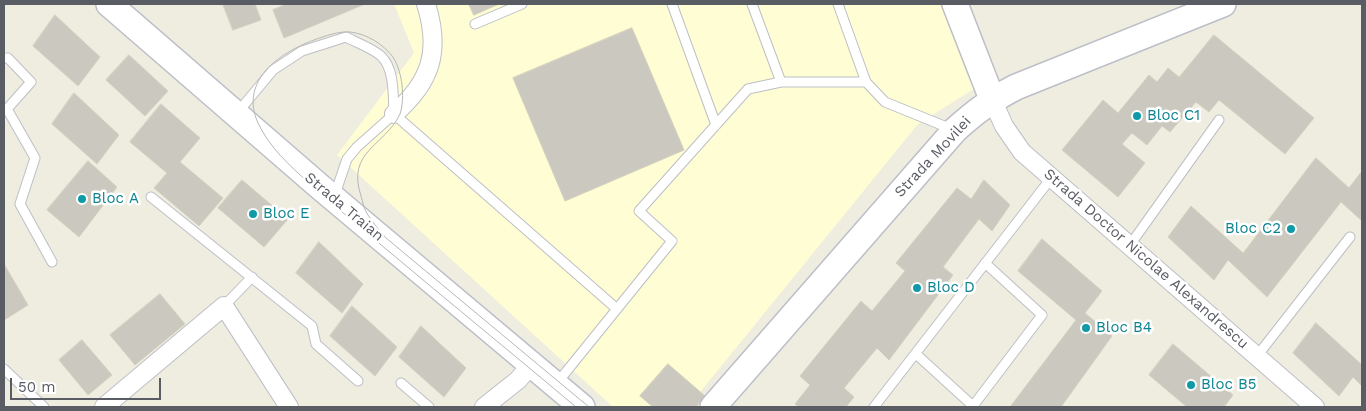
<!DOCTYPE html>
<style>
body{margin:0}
#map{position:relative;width:1366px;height:411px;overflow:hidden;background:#eeede0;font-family:"Work Sans",sans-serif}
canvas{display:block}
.frame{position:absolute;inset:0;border:5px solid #595c63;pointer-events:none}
.scale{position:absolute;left:10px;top:378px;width:151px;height:22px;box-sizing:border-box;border:2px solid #595c63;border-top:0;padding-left:6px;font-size:15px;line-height:18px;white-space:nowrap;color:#595c63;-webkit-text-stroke:4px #fff;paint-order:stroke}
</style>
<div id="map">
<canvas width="1366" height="411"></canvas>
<div class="frame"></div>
<div class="scale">50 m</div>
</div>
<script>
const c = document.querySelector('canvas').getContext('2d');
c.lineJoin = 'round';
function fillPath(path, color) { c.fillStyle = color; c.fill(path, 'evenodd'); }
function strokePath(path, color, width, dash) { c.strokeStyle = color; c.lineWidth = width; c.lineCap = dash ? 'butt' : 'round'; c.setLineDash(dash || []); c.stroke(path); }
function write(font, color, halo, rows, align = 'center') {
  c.font = font + ' "Work Sans",sans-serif'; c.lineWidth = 5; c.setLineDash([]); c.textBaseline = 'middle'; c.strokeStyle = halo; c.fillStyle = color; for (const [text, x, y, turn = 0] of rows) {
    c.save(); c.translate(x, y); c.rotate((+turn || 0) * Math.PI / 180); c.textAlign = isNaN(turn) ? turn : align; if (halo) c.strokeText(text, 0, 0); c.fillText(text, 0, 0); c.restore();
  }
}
fillPath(new Path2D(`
 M394,4H941L974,89L918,124L688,407H613L337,155L414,53Z`), '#fffdd4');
const building = new Path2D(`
 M223,4H255L261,20L233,30Z
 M287,4H365L284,38L273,10Z
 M469,4H499L474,15Z
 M55,15L100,57L78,86L33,46Z
 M632,28L684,150L565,201L513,78Z
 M1214,35L1314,118L1285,154L1219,100L1209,112L1196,102L1170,132L1162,126L1147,145L1132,133L1122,144L1145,163L1118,197L1062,150L1103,100L1118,113L1149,75L1157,82L1168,68L1179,77Z
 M129,55L168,91L145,116L106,80Z
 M74,93L119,135L97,164L52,124Z
 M161,104L200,138L180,162L223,198L199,226L154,188L167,173L130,142Z
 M1316,158L1349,188L1362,171V221L1341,202L1267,297L1228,260L1214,280L1168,237L1191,206L1243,253Z
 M88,161L117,187L79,237L47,210Z
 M242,180L288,219L264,247L218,208Z
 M984,180L1010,205L992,231L979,219L943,267L953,275L889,360L877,348L844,388L854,397L846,407H799L795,404L810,385L800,376L861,301L872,311L905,271L896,263L957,188L971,199Z
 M1042,239L1102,291L1085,313L1112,336L1061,407H1010L1076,320L1018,271Z
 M319,242L363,284L342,313L296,273Z
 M4,264L28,305L4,320Z
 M160,294L185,324L135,365L110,335Z
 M352,306L397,347L375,376L330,336Z
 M1316,323L1362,365V386L1353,377L1339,396L1293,353Z
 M421,326L466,368L444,397L399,357Z
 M82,340L112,375L88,395L59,360Z
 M1173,344L1233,395L1224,407H1187L1149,375Z
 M668,364L705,396L696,407H653L640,396Z`);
fillPath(building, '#cbc9bf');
strokePath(building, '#d3d0be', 1);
const lane = new Path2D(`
 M672,4L716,125
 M752,4L781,82
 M838,4L866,82L885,102L954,130
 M475,24L522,4
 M4,58H8L31,82L7,109H4
 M7,109L35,158L20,204L52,262
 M238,112L273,70L302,51L346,37C357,43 372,48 381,56C395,69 393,97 394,114L617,309
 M151,197L312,326L316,344L358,381
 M334,197L347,159L357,147L394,114
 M1130,245L1219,120
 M224,306L252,277
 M916,354L973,406L1042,315L985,263
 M1257,356L1350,237
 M4,369L44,407
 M401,383L429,407
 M557,383L672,241L639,211L748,89L781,82H866
 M874,407L1052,177`);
const street = new Path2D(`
 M992,99L1004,126L1022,152L1315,407
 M394,114C431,82 441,51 426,4
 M104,407L224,306L289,407
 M484,407L518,380L531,365`);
const secondary = new Path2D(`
 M109,4L319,186L582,407
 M955,4L992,99
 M713,407L955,130C975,112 991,100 1016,87L1223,4`);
strokePath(lane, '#bdbfc6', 11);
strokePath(street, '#bdbfc6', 20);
strokePath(secondary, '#bdbfc8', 28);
strokePath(lane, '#fff', 9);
strokePath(street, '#fff', 18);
strokePath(secondary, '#fff', 25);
strokePath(new Path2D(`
 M576,407C513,354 449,302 386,249C360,227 334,206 309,183C289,165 270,148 258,123C239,81 279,53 314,40C325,36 339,31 350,32C367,34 383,44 393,57C398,65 401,76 402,85C403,94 403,105 400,114C385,146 346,151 361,196C363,202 364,210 368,215C373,223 380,231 386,238L589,407`), '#b6b7b7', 1);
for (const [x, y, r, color] of [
 [1137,116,5,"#0f9aa8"],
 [82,199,5,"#0f9aa8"],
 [253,214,5,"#0f9aa8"],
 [1291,229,5,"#0f9aa8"],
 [917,288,5,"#0f9aa8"],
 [1086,328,5,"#0f9aa8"],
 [1191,385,5,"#0f9aa8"]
]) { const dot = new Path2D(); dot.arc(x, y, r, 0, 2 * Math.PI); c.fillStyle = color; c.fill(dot); strokePath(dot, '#fff', 2); }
write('15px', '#0d838f', '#fff', [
 ["Bloc C1",1147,116],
 ["Bloc A",92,199],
 ["Bloc E",263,214],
 ["Bloc C2",1281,229,"right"],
 ["Bloc D",927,288],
 ["Bloc B4",1096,328],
 ["Bloc B5",1201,385]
], 'left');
write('15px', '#595c63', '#fff', [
 ["Strada Movilei",933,157,-47],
 ["Strada Traian",344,207,40],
 ["Strada Doctor Nicolae Alexandrescu",1146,259,41]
]);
</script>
